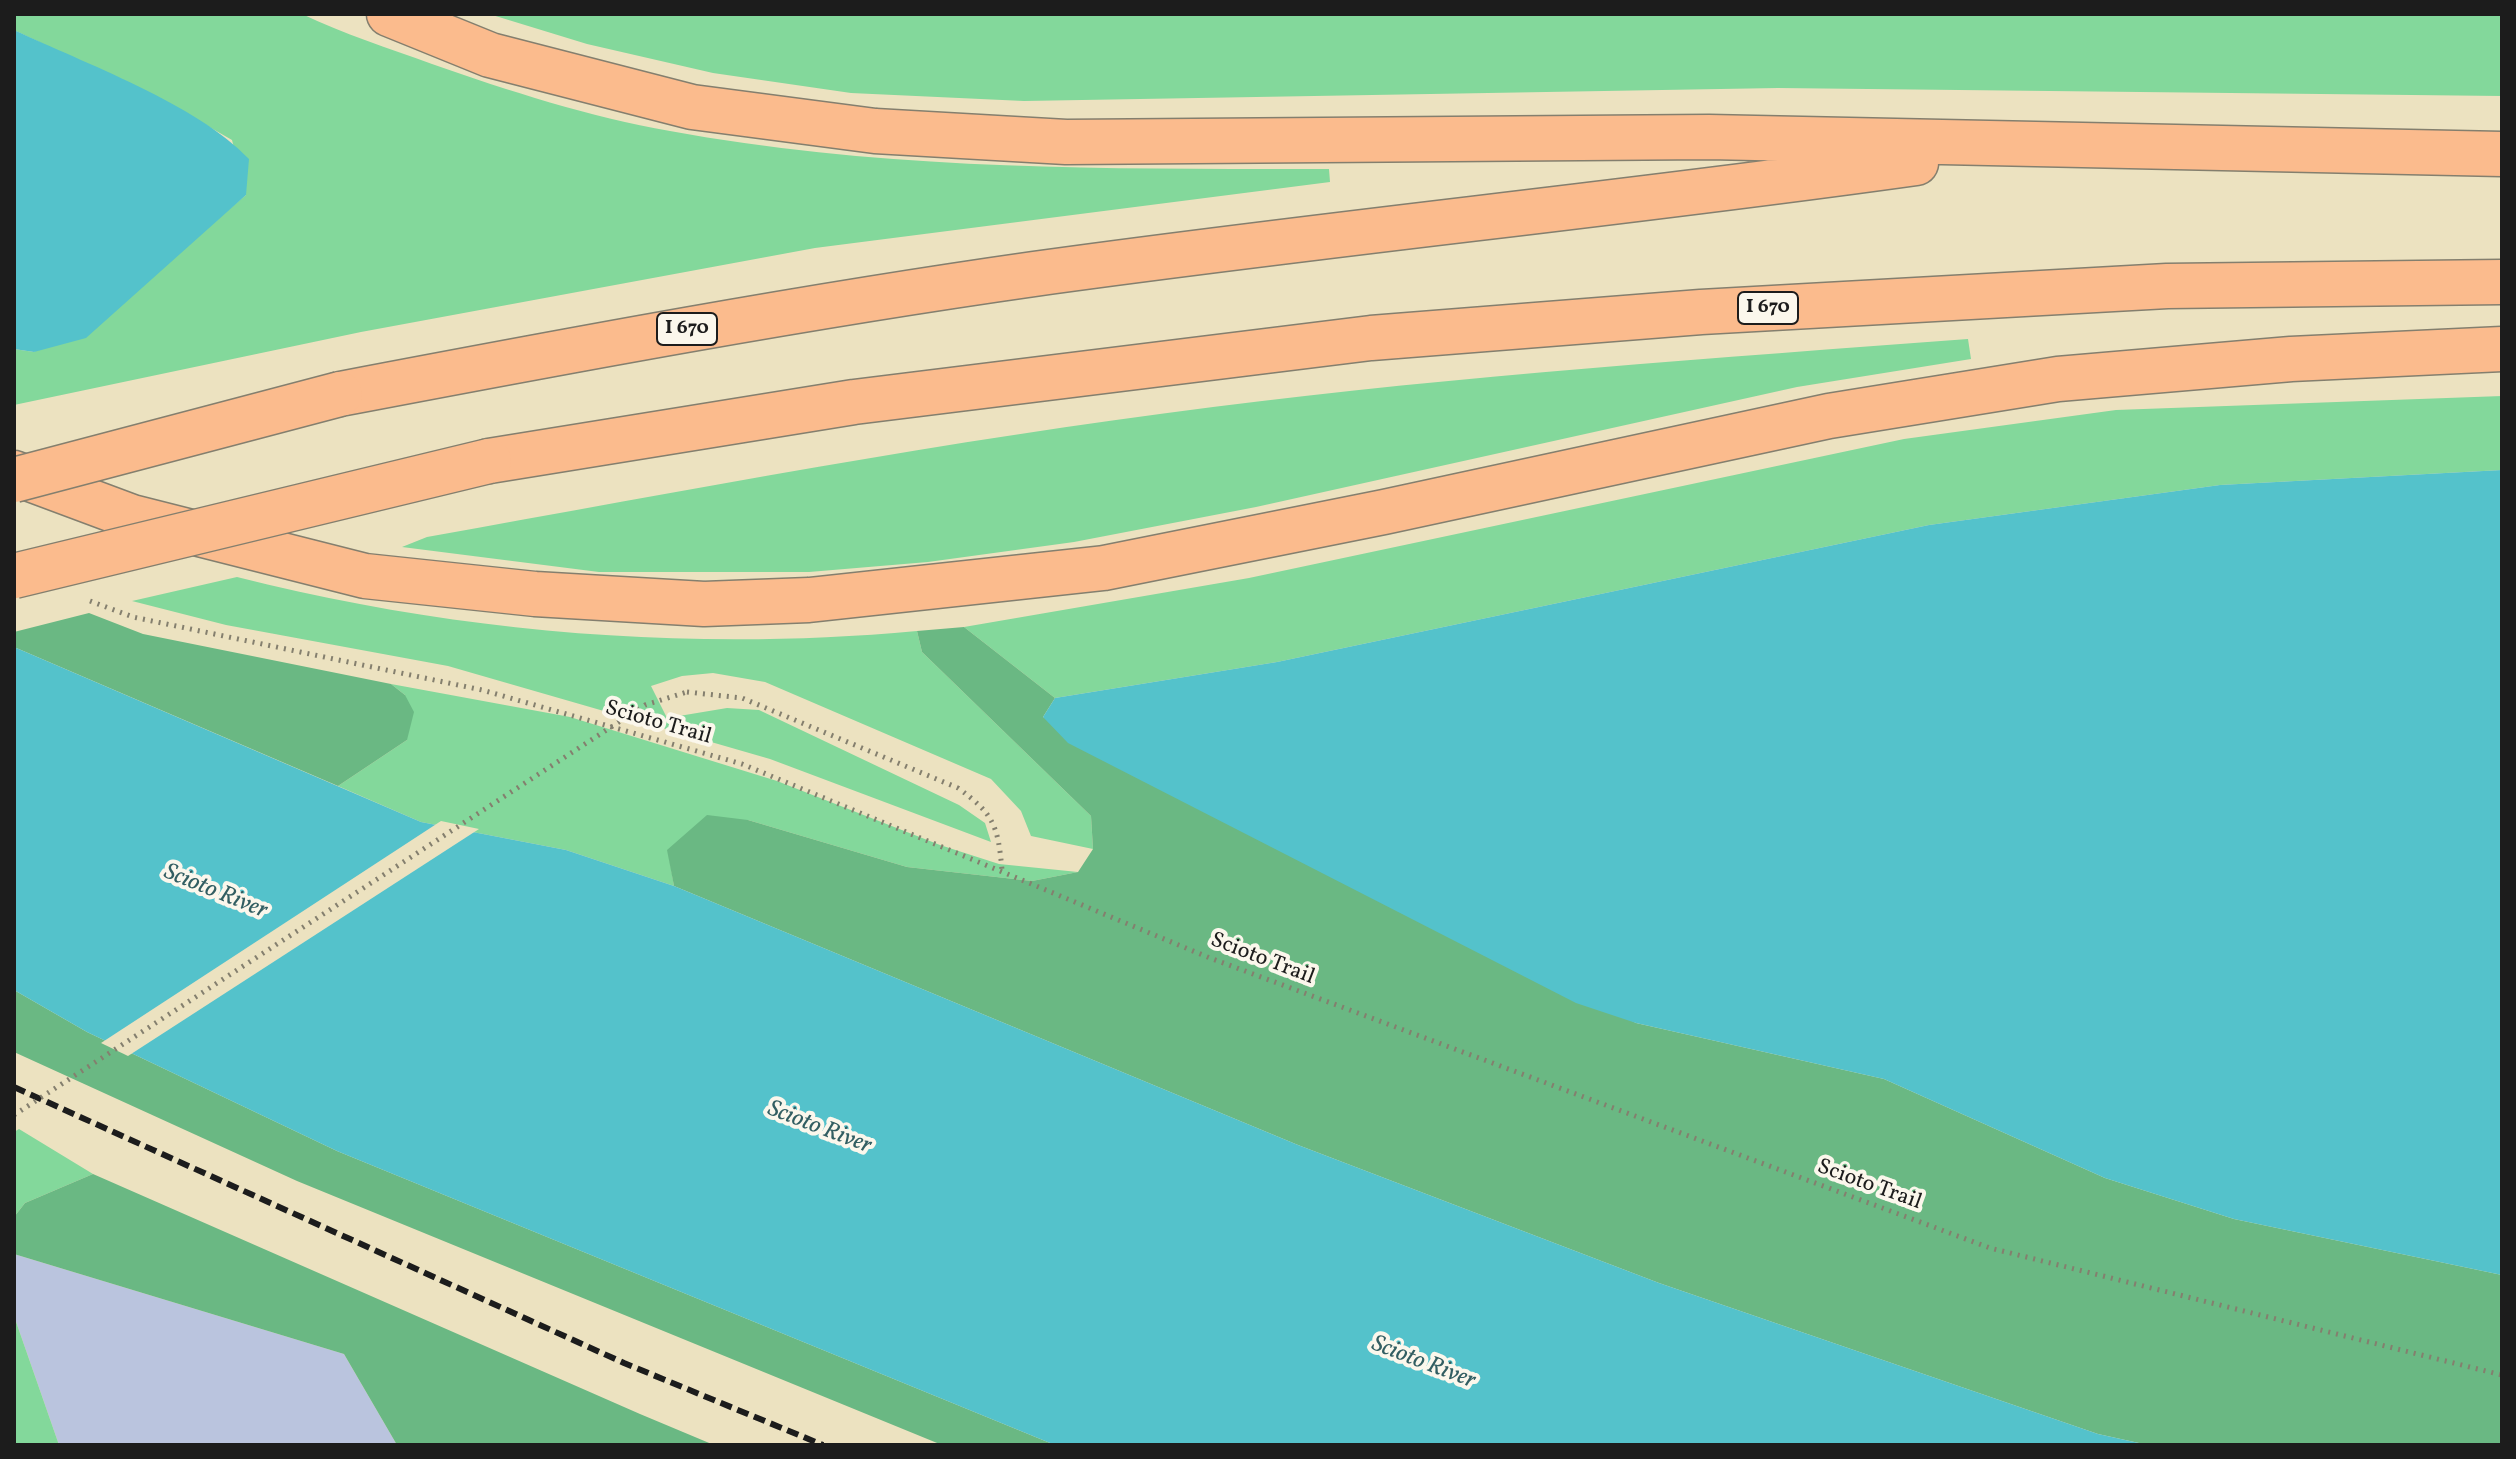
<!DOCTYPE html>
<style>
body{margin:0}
#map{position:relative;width:2516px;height:1459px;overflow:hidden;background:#ece2c0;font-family:Vollkorn,serif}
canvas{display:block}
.frame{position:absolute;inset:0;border:16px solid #1c1c1c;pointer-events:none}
</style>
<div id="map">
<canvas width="2516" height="1459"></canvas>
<div class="frame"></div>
</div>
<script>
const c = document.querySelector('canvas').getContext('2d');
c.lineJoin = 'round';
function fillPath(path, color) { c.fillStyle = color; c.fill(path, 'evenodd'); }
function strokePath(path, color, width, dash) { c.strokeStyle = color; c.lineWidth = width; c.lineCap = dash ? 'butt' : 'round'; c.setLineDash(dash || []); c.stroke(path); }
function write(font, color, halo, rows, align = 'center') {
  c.font = font + ' Vollkorn,serif'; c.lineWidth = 8; c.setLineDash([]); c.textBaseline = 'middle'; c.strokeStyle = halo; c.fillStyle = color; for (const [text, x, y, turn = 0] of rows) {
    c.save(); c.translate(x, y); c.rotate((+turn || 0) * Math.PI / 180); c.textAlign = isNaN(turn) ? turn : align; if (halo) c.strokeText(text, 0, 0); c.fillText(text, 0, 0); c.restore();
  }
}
fillPath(new Path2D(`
 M14,1254L344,1354L397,1445H59L14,1316Z`), '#bac4de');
fillPath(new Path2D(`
 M14,14H302C344,34 388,48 432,64C509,91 590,117 670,131C887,171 1109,169 1329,169L1330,182L815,248L361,332L14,405V349L34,352L191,241L246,195L232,140L171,105L14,30Z
 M489,14H2502V96L1778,88L1024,101L851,93L713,73L587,44Z
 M1968,339L1971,359L1797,387L1256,507L1074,542L928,562L809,572H599L402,547L427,537C688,490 949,440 1213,407C1464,375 1716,358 1968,339Z
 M2502,396V470L2220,485L1929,525L1277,662L1055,698L964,627L1249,578L1904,439L2116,410Z
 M237,577C458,633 690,652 917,631L922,652L1091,816L1093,849L1031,836L1021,811L991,779L765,682L713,673L682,676L651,686L667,718L727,708L759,710L959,805L985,823L991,842L770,759L448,666L226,625L132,601Z
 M391,684L570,717L777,781L940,845L999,864L1078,872L1032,881L907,867L748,820L668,850L674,886L566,850L421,822L338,786L407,740L405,695Z
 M19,1129L93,1174L25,1203L14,1217V1132Z
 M14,1316L59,1445H14Z`), '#83d89b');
fillPath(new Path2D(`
 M89,613L143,634L391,684L405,695L414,712L407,740L338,786L14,647V632Z
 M964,627L1055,698L1043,717L1636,1023L1884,1079L2105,1178L2234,1219L2502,1275V1445H2148L2098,1434L1659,1283L1298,1145L674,886L667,850L707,815L748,820L907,867L1032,881L1078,872L1093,849L1091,816L922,652L917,631Z
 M14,990L87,1032L337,1151L1055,1445H942L297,1181L14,1052Z
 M93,1174L640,1414L714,1445H397L344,1354L14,1254V1217L25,1203Z`), '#6ab883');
fillPath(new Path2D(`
 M14,30C84,63 197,104 249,159L246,195L86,338L34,352L14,349Z
 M2502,470V1275L2234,1219L2105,1178L1884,1079L1636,1023L1576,1003L1068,743L1043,717L1055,698L1277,662L1929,525L2220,485Z
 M14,647L421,822L566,850L674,886L1298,1145L1659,1283L2098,1434L2148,1445H1055L337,1151L87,1032L14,990Z`), '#54c2cb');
fillPath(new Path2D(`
 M441,821L479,829L128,1056L101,1043Z`), '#ece2c0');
const motorway = new Path2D(`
 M389,14L490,55L692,107L875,131L1066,142L1709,137L2502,154
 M340,394C571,350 802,307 1034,274C1328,233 1623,204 1916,163
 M489,461L854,402L1371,338L1701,312L2167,286L2502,282
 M14,473L132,517L365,576L535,594L704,604L809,600L1104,568L1384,512L1829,416L2058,379L2291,359L2502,349`);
strokePath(motorway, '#847f6e', 47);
strokePath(new Path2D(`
 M90,601L133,617L482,690L742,764L1210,958L1990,1248L2502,1375
 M687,692L742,698L958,788C994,814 998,826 1002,870`), '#847f6e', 5, [2, 6]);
strokePath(motorway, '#fbbb8d', 44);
strokePath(new Path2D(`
 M14,1087L624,1363L823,1445`), '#1c1c1c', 6, [12, 6]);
const motorwayBridge = new Path2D(`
 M14,480L340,394
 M14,576L489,461`);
strokePath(motorwayBridge, '#847f6e', 47, []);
strokePath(new Path2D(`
 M14,1115L645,705L687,692`), '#847f6e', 5, [2, 6]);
strokePath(motorwayBridge, '#fbbb8d', 44);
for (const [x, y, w] of [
 [1768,308,60],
 [687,329,60]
]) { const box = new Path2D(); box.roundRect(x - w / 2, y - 16, w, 32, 6); c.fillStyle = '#fbf7ec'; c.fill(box); strokePath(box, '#1c1c1c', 2); }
write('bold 20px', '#1c1c1c', null, [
 ["I 670",1768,308],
 ["I 670",687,329]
]);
write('22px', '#1c1c1c', '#fbf7ec', [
 ["Scioto Trail",658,724,16],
 ["Scioto Trail",1262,960,21],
 ["Scioto Trail",1869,1186,20]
]);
write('italic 24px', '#325e62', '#fbf7ec', [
 ["Scioto River",215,893,22],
 ["Scioto River",819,1129,21],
 ["Scioto River",1423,1364,21]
]);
</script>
